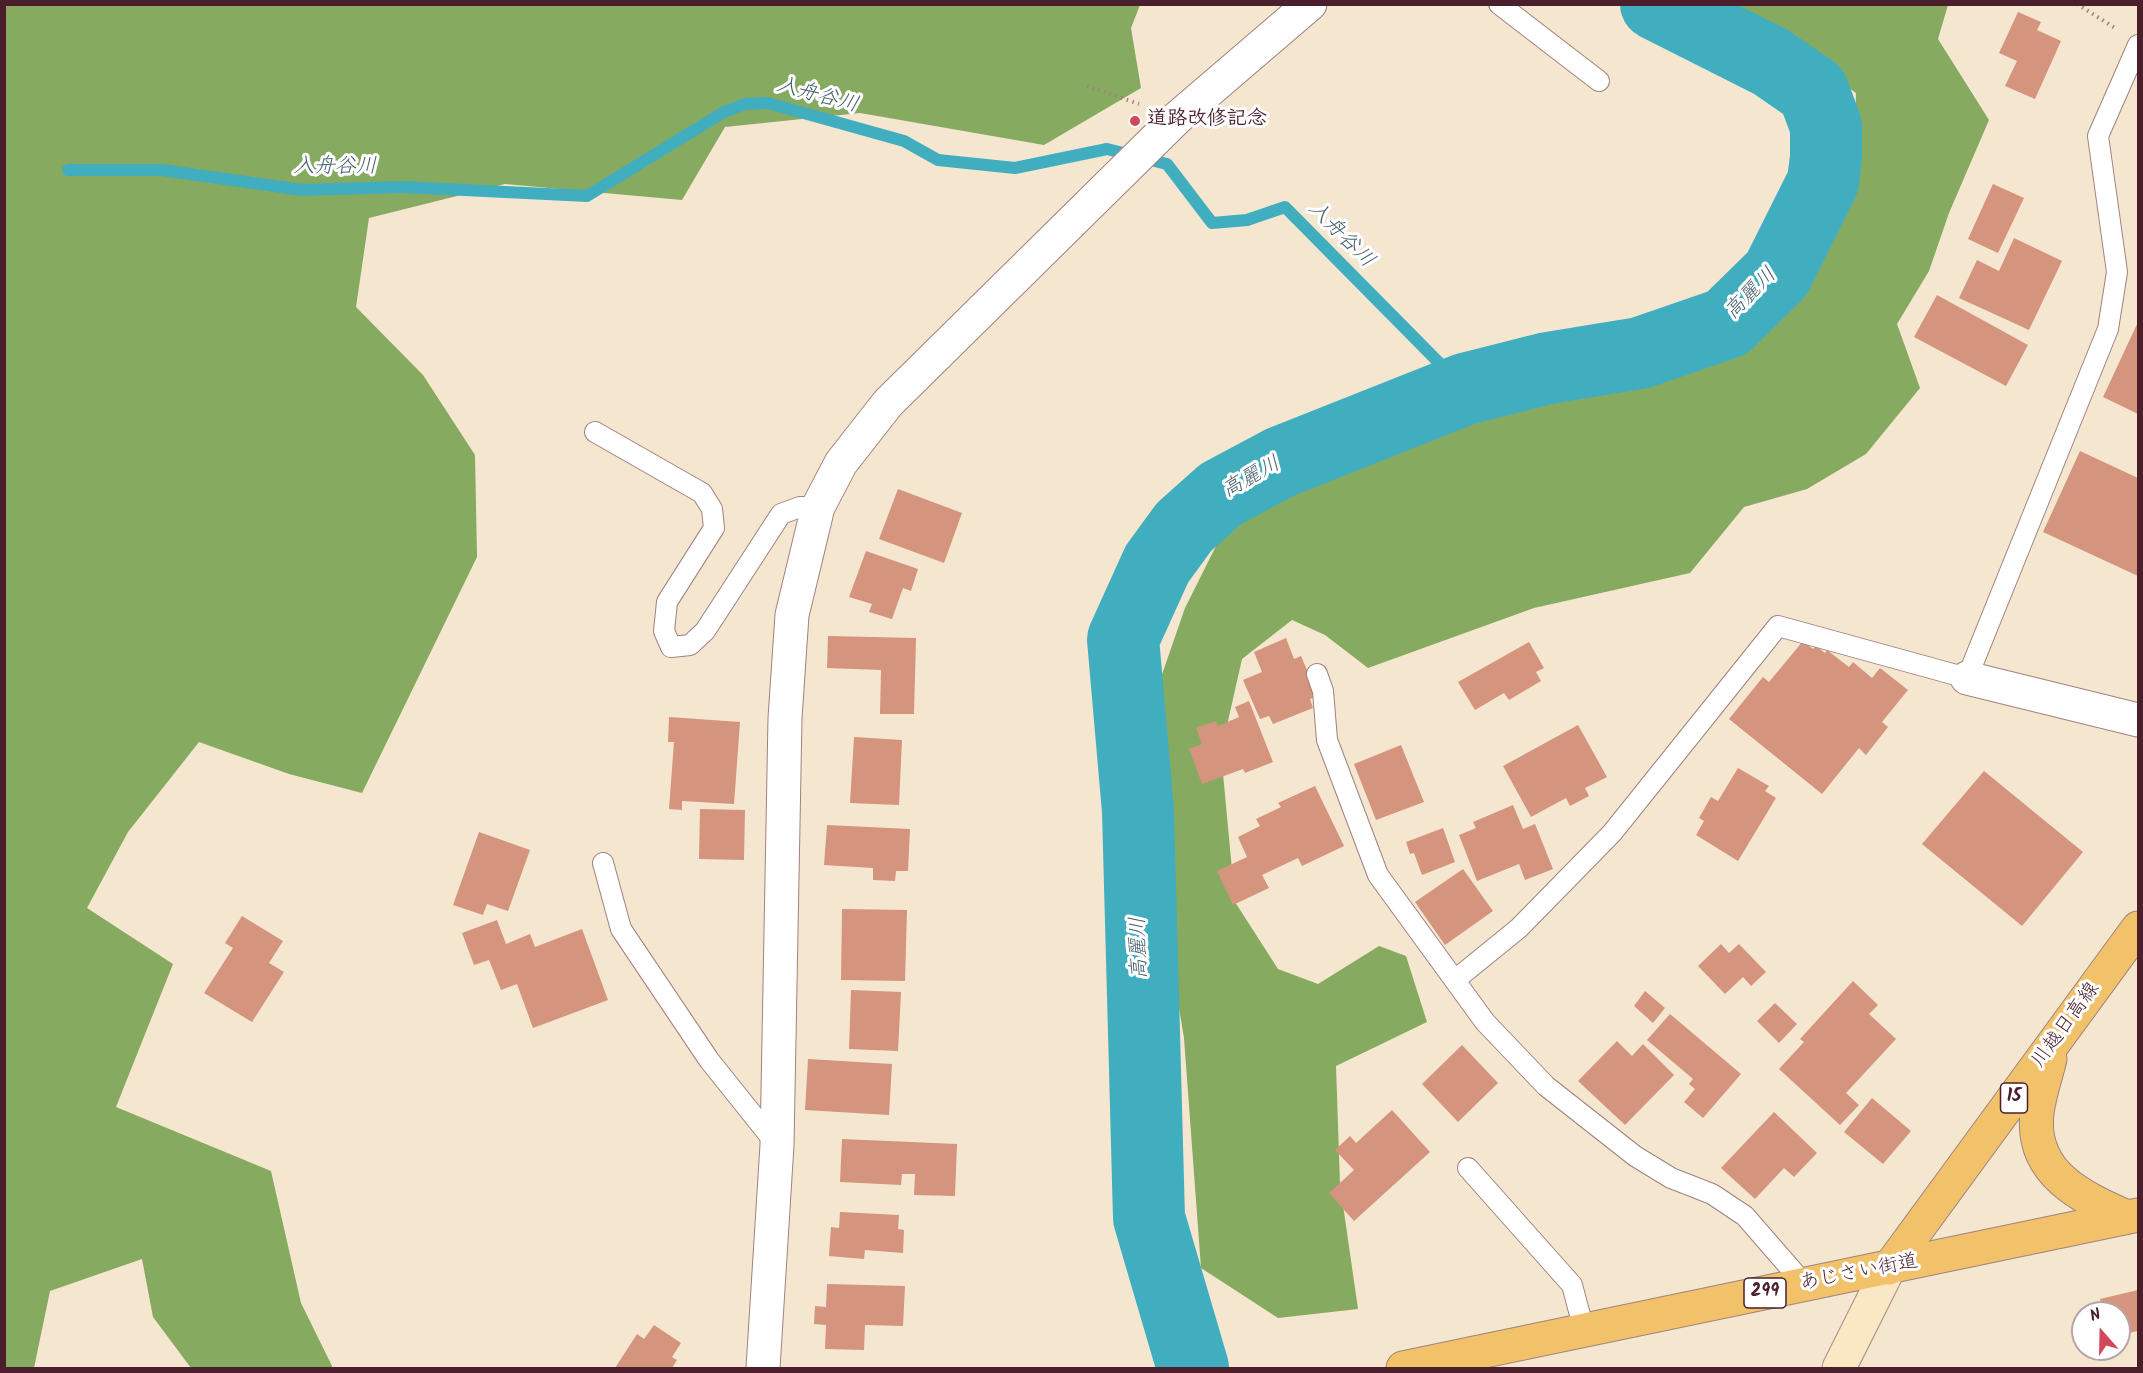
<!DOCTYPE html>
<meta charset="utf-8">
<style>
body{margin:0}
#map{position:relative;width:2143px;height:1373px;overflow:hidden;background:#f5e6d0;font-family:Kalam,sans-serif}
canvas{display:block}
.frame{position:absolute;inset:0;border:6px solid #4a1f2b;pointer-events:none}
.north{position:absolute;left:2071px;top:1301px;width:60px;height:60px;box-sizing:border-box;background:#fff;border:2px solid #b7a5aa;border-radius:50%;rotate:340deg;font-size:16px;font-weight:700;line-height:24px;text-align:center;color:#4a1f2b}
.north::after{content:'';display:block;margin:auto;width:21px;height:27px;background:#d1495b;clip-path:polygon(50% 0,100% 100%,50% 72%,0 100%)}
</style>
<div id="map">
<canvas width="2143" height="1373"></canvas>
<div class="frame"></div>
<div class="north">N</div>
</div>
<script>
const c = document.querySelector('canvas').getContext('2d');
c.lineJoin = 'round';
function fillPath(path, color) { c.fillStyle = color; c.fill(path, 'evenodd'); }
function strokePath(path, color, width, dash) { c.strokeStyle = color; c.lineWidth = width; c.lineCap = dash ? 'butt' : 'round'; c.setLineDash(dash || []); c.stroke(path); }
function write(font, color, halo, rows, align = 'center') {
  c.font = font + ' Kalam,"Klee One",sans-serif'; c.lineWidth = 6; c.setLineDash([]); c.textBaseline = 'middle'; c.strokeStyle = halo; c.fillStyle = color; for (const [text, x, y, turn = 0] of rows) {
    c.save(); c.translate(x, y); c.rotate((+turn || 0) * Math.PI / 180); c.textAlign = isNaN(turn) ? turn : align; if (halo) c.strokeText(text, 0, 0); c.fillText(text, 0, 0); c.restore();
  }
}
fillPath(new Path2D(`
 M5,4L1140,5L1131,28L1141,88L1044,145L860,113L725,127L682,200L505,184L369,218L356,307L423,375L475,455L477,557L362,793L289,774L199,742L128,832L87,908L173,964L116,1107L271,1171L301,1303L333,1368H191L153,1317L142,1259L50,1291L34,1368H5Z
 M1734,5H1948L1938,39L1989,120L1949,213L1929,271L1897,324L1920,388L1866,454L1807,489L1744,507L1690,573L1534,608L1368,668L1325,635L1292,620L1242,659L1221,752L1235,902L1278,969L1318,984L1379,946L1406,956L1427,1022L1336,1066L1340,1184L1358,1309L1278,1318L1201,1268L1184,1038L1149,827L1159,683L1185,608L1225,528L1290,484L1555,388L1648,374L1739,340L1785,283L1854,171L1856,93Z`), '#86aa60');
strokePath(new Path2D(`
 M68,170H162L302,190L403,187L587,196L724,112L745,104L768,103L904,141L938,160L1015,168L1107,149L1167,164L1212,223L1247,220L1285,207L1465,389`), '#41aebf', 12);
strokePath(new Path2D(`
 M1193,1368L1149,1218L1138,811L1123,639L1157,564L1184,527L1221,494L1281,462L1465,389L1548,368L1640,353L1727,323L1777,274L1823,182L1826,157V126L1813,91L1771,62L1656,4`), '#41aebf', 72);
fillPath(new Path2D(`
 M2018,12L2041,22L2037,30L2061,41L2035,99L2005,86L2017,61L1999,53Z
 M1993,184L2024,198L1998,253L1968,239Z
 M2014,238L2062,261L2029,330L1959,298L1977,260L1999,271Z
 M1937,295L2028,345L2006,386L1914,337Z
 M2138,322V414L2103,397Z
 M2080,451L2138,478V576L2043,532Z
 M898,489L962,513L944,563L879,539Z
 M866,551L918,569L911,591L903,588L892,619L869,612L872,604L849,597Z
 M828,636L916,638L914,714H880L881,670L827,668Z
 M1286,638L1294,659L1301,656L1318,696L1310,699L1313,708L1273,724L1269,716L1260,719L1243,680L1262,672L1254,652Z
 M1803,641L1813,649L1816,646L1825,653L1827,650L1849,667L1853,662L1872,678L1880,668L1908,690L1882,722L1888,727L1866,755L1859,748L1822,794L1729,719L1763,677L1769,682Z
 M1529,642L1544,668L1536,672L1541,681L1509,700L1504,693L1475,710L1458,682Z
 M1249,701L1273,762L1245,773L1243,769L1202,784L1189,749L1202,744L1196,728L1216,721L1218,726L1239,717L1235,707Z
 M669,717L740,722L734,804L682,801V810L669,809L674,742H668Z
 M1578,725L1607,777L1585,788L1589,796L1570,806L1566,798L1531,817L1503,766Z
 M854,737L902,740L899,805L850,803Z
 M1401,745L1424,802L1376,820L1354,764Z
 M1738,768L1769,786L1765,791L1776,798L1738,861L1696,835L1704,821L1699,818L1711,797L1718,801Z
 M1984,771L2083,852L2022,926L1922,844Z
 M1315,786L1344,846L1302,866L1298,858L1262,875L1269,888L1233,905L1217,871L1247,857L1238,837L1260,826L1256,819L1281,807L1278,803Z
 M1513,805L1523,829L1535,824L1553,869L1525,880L1519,864L1477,881L1459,835L1476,828L1473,822Z
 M700,809L745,810L744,860L699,859Z
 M827,825L910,829L908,871H896L895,881L873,880V868L824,865Z
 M1443,828L1455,862L1422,875L1414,853L1410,854L1406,842Z
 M479,832L530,850L508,911L487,904L483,915L453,905Z
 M1463,869L1493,911L1445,945L1415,902Z
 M842,909L907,910L905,981L841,980Z
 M242,916L283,941L269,963L284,972L252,1022L204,993L233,948L225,943Z
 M497,920L506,944L530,934L535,947L582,929L608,1000L533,1028L517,984L501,990L489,960L474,965L462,933Z
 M1721,944L1729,953L1739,944L1766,972L1751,986L1743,977L1725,994L1698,966Z
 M1853,981L1878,1005L1869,1014L1896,1039L1846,1093L1859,1105L1840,1125L1779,1069L1804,1042L1800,1039Z
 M851,990L901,992L898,1051L849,1049Z
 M1645,991L1665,1008L1653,1023L1634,1006Z
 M1775,1003L1797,1024L1779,1043L1757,1021Z
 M1670,1014L1741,1074L1703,1118L1684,1102L1695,1089L1689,1084L1693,1079L1647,1040Z
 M1617,1041L1632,1056L1643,1044L1674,1075L1625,1125L1578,1081Z
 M1462,1045L1498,1083L1458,1122L1422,1084Z
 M808,1059L892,1064L889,1115L805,1110Z
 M1872,1098L1911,1131L1883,1164L1844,1132Z
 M1392,1110L1430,1152L1354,1221L1329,1193L1354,1170L1335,1150L1350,1136L1356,1143Z
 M1774,1112L1817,1153L1794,1177L1784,1168L1755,1199L1721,1168Z
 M842,1139L957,1144L955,1196L914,1195L915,1174H902L901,1185L840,1182Z
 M840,1212L899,1215L898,1229L904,1230L903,1253L865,1250L864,1259L829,1256L831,1227L839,1228Z
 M827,1284L905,1286L903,1326L865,1325L864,1350L825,1349L826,1325L814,1324L815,1306L826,1307Z
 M2138,1290V1331L2119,1335V1313H2103L2100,1299Z
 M654,1325L681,1343L672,1357L677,1360L672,1368H615L637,1334L644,1339Z`), '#d4947e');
const lane = new Path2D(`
 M1499,4L1599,81
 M595,432L702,493L712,509L714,528L667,602L664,631L671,647L690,645L705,631L781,514L800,507H818
 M1317,674L1323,691L1327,740L1378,875L1485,1022L1546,1086L1635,1156L1671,1178L1712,1194L1745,1216L1805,1285
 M603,863L621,929L709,1060L777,1145
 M1455,980L1519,928L1612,833L1778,626L1967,678L2108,329L2117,272L2098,136L2138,45
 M1468,1168L1572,1285L1584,1330`);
const street = new Path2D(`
 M1967,678L2138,720
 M763,1368L777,1145L785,718L792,615L818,507L841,463L888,403L1177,118L1310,4`);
const secondary = new Path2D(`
 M1839,1368L1889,1268`);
const primary = new Path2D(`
 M2050,1059C2046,1076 2039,1095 2037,1113C2030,1173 2081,1197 2127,1217
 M1889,1268L2138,928`);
const highway = new Path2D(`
 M1403,1368L2138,1215`);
strokePath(lane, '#a0827e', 22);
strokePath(street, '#a0827e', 35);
strokePath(secondary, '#a0827e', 35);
strokePath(primary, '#a0827e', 35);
strokePath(highway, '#a0827e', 35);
strokePath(new Path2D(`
 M2077,4L2115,28
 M1087,86L1139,104`), '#a0827e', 4, [1.5, 4.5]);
strokePath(lane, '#fff', 20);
strokePath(street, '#fff', 33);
strokePath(secondary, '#fae7c3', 33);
strokePath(primary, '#f2c26a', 33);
strokePath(highway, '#f2c26a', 33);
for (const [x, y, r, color] of [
 [1135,121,6,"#d1495b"]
]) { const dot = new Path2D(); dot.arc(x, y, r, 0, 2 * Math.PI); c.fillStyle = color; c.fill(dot); strokePath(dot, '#fff', 2); }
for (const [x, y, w] of [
 [2014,1098,27],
 [1765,1293,42]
]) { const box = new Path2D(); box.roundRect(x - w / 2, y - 15, w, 30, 4.5); c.fillStyle = '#fff'; c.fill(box); strokePath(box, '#4a1f2b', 1.5); }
write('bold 18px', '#4a1f2b', null, [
 ["15",2014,1098],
 ["299",1765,1293]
]);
write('bold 20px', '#4a1f2b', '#fff', [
 ["道路改修記念",1147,121]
], 'left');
write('20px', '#4a1f2b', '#fff', [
 ["川越日高線",2067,1026,-54],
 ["あじさい街道",1859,1274,-11]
]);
write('italic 21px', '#465f6e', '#fff', [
 ["入舟谷川",817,97,15],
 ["入舟谷川",335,168],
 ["入舟谷川",1340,236,45],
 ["高麗川",1752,295,-45],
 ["高麗川",1252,479,-29],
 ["高麗川",1141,948,-92]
]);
</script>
